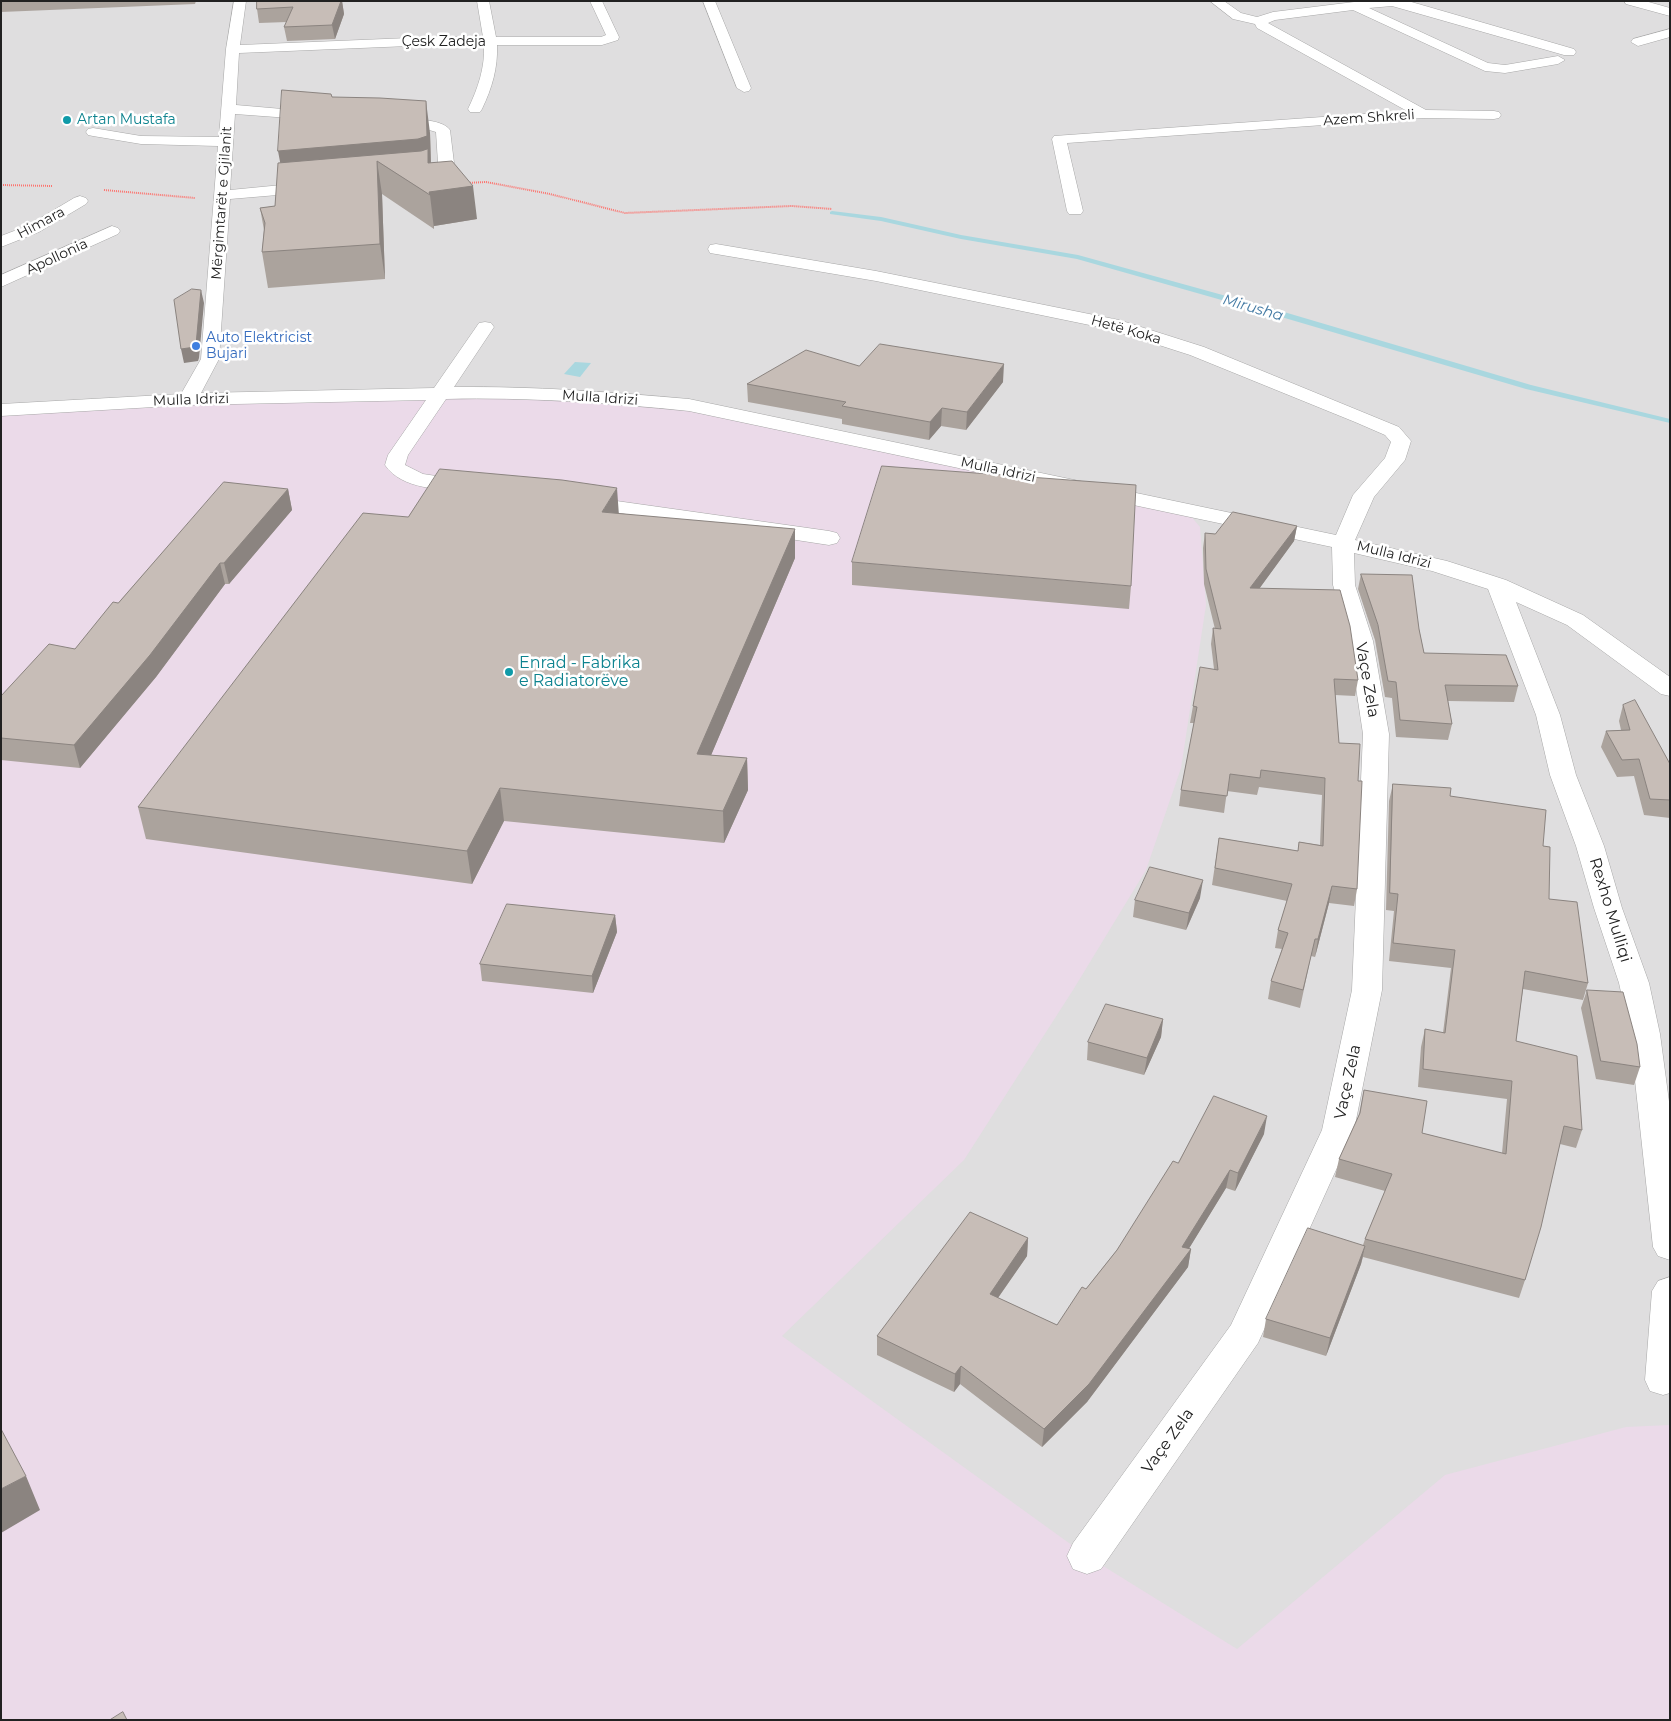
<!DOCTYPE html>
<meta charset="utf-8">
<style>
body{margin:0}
#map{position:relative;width:1671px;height:1721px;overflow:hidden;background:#f2eee8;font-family:Montserrat,sans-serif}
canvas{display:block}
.frame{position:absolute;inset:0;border:2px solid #212121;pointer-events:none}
</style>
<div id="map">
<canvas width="1671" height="1721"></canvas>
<div class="frame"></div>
</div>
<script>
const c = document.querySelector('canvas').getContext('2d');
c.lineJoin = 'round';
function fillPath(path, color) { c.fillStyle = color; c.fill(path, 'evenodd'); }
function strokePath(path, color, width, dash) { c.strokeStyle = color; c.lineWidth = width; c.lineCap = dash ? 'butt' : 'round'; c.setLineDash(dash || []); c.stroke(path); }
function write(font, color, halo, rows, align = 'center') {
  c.font = font + ' Montserrat,sans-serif'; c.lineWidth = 5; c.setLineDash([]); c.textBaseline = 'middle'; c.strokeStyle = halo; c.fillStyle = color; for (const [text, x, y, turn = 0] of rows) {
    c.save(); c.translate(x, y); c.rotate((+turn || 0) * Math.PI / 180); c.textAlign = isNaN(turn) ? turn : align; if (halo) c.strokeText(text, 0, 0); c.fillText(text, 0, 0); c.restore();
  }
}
fillPath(new Path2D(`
 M1,1H1670V682L1502,583L692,402L1,406Z
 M590,398L1340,545L1496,587L1568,622L1670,694V1720H1Z`), '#dfdedf');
fillPath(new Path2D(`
 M441,394L689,405L1184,508L1200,527L1206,605L1181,768L1146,870L1073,990L964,1160L782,1336L1087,1556L1237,1649L1445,1475L1626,1427L1670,1425V1720H1V413L188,399Z`), '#ebdae9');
fillPath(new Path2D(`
 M575,362L591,363L580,377L564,374Z`), '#a9d7df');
fillPath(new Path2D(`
 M832,211L881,217L961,235L1078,255L1284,312L1531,385L1670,419V423L1526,389L1278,316L1077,259L961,239L881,221L830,214V212Z`), '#a9d7df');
const minor = new Path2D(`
 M234,1H246L240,45L433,37H483L477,1H489L496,37H601L606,35L590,1H602L619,37L618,40L602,45H497C498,68 492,88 482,109L480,112H470L468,109C478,88 485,68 484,45H433L239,53L236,105L317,112L322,113L324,116L322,119L317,120L235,114L230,190L313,182L319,184L321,187L319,190L313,192L230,199L219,359L201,393L434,388L479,323L485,322L491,323L494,327L454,387C533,386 610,392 689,399L1336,535L1353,495L1385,458L1391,442L1385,435L1355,422L1190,355L1109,329L876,281L710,253L708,249L710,245L716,244L876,271L1119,320L1204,347L1399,427L1411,441L1405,460L1374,497L1355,540L1447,561L1506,580L1583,615L1670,677V696L1661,694L1567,625L1516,602L1560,715L1576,775L1604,846L1622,908L1649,983L1660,1034L1670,1109V1260L1658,1256L1653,1247L1630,1034L1619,983L1594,908L1576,846L1550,775L1536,715L1488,589L1432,571L1354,553L1355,585L1373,641L1389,734L1382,990L1354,1130L1258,1343L1101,1569L1087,1574L1073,1569L1067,1556L1073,1543L1231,1325L1322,1130L1352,990L1363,734L1349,641L1333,585L1332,547L689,411C608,403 527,397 446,399L408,455L405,465L423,474L476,482L479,486L476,490L469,492C441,489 402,490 385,465L388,455L426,400L188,405L1,416V404L181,394L201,359L218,146L141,144L93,136L88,135L86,132L88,129L93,128L141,136L219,137L226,49Z
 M703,1H715L751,88L749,91L744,92L737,88Z
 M1210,1H1224L1241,13L1257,17L1273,12L1354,2L1408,1L1574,49L1576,52L1574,55H1564L1392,6L1369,8L1488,63L1505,65L1558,56L1565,60L1558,64L1505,73L1485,71L1353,10L1275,20L1268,23L1426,110L1494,111L1499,112L1501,115L1499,118L1494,119L1423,118L1067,143L1083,211L1081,214H1069L1067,211L1052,139L1054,136L1407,111L1257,28L1255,24L1233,19Z
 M1624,1H1645L1670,8V16L1626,4Z
 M1670,29V37L1638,46L1631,42L1633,39Z
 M393,118C407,119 442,118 450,130L454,163L449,173C440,180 424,184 413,181L410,178L413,175L437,168L438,163L436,132L426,129L388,125L386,122L388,119Z
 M80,196L86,198L88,201L86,204L39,232L1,247V236L27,226L74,198Z
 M112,226L118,228L120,231L118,234L1,287V275Z
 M581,496L829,531L837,533L840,538L837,543L829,545L574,506L570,502L574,498Z
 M1670,1277V1393L1663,1395L1650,1391L1645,1380L1652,1291L1658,1281Z`);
strokePath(minor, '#a8a8a8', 1);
strokePath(new Path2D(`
 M466,183L486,182L550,194L625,213L792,206L832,209
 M1,185L53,186
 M104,190L195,198`), '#fc746f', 2, [1, 1]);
fillPath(minor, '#fff');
fillPath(new Path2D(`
 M1,1H196L195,4L1,12Z
 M257,1H342L344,14L335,39L287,41L284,27L287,22L259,23L257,9Z
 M430,133L431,163L477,219L434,226V229L382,194L385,279L268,288L262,252L264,230L260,208L275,206L280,163Z
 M859,366L1003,382L966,430L941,426L929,440L842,424V419L748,402L747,384Z
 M288,489L292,510L229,584H225L156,677L80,768L1,760V696L75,649L118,603Z
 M619,514L795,529V558L711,755L747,758L748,790L724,843L504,821L472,884L146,839L138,807L408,517Z
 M1297,526L1294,541L1259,589L1358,680L1355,696L1335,695L1339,743L1358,781L1357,889L1354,906L1329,903L1315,957L1311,956L1300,1008L1268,999L1271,981L1282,949L1275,948L1278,930L1287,901L1212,885L1219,838L1298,851L1299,842L1320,845L1322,795L1259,787L1257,795L1227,791L1224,813L1179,806L1181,790L1194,723H1190L1193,706L1214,669L1211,644L1213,628L1215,629L1204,584L1203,548L1205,533L1215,534Z
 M852,562L1131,586L1129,609L852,585Z
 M1361,574L1419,629L1424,653L1518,686L1514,702L1448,701L1452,724L1448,740L1396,737L1392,698L1385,697L1375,640L1358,589Z
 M1623,705L1670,764V818L1644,815L1634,776L1617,777L1601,747L1606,731L1621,730L1619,721Z
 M1393,784L1450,796L1543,846L1549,899L1588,983L1583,1000L1523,989L1516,1041L1582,1130L1576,1148L1560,1144L1525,1280L1519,1298L1363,1257L1361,1264L1326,1356L1263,1337L1266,1319L1363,1245L1365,1239L1385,1191L1335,1177L1339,1159L1359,1115L1364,1090L1422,1133L1502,1153L1507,1099L1418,1087L1421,1047L1425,1029L1443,1033L1451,968L1389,961L1394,911L1386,910L1389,801Z
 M1200,898L1186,930L1133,917L1135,900Z
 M615,915L617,932L593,993L482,981L480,964Z
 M1587,990L1640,1067L1634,1085L1596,1079L1581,1008Z
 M1163,1019L1161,1037L1144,1075L1087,1060L1088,1042Z
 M1264,1134L1235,1191L1226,1188L1189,1248L1191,1249L1188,1267L1087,1402L1042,1447L960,1384L954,1392L877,1355V1336L1028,1238L1027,1256L998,1298L1057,1325L1117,1250L1178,1163Z`), '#aba39d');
fillPath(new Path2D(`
 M341,1H342L344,14L335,39L332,25Z
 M426,101L430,133L431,168L473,186L477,219L434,226V229L430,195L377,161L382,194L385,279L380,244L284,183L278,151Z
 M201,290L204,303L199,358L198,361L184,363L181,349Z
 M1004,364L1003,382L966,430L967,412Z
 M942,408L941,426L929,440L930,422Z
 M617,488L619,516L602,512Z
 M288,489L292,510L229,584L224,563Z
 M1297,526L1294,541L1248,604L1250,588Z
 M795,529V558L698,786L697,754Z
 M220,563L225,584L156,677L80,768L74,745Z
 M747,758L748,790L724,843L723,811Z
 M500,788L504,821L472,884L467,851Z
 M1203,880L1200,898L1186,930L1189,913Z
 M1332,886L1329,903L1315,957L1318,939Z
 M615,915L617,932L593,993L592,976Z
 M1163,1019L1161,1037L1144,1075L1147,1058Z
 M1267,1116L1264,1134L1235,1191L1238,1173Z
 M1230,1170L1226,1188L1182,1260L1191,1249L1188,1267L1087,1402L1042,1447L1044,1429L1182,1247Z
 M1028,1238L1027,1256L988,1312L990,1294Z
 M1365,1246L1361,1264L1326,1356L1330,1338Z
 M961,1366L960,1384L954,1392L955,1374Z
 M26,1476L40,1510L1,1533V1489Z`), '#8b8480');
const building = new Path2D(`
 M257,1H341L332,25L284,27L293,7L257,9Z
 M282,90L331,94L332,97L380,98L426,101L427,136L418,139L278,151Z
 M428,149V163L452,161L473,186L429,192L430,195L377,161L380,244L262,252L265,223L260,208L275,206L278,163L421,151Z
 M192,289L201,290L196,345L195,347L181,349L174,300Z
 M880,344L1004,364L967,412L942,408L930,422L842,406L846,402L747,384L806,350L859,366Z
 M882,466L1136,485L1131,586L852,562Z
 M440,469L562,480L617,488L602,512L795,529L697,754L747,758L723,811L500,788L467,851L138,807L363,513L408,517Z
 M224,482L288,489L224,563H220L150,655L74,745L1,738V696L49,644L75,649L113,602L118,603Z
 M1233,512L1297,526L1250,588L1340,590L1350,626L1358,680L1334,679L1339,743L1360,744L1358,781H1362L1357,889L1332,886L1318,939H1315L1303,990L1271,981L1288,933L1278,930L1292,884L1215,868L1219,838L1298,851L1299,842L1323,846L1325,778L1261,770L1260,778L1230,774L1227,796L1181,790L1197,707L1193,706L1200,667L1218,670L1213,628L1221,629L1206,569L1205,533L1215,534Z
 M1361,574L1412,575L1419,629L1424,653L1506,655L1518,686L1445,685L1452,724L1400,720L1396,682L1388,681L1378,625Z
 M1635,700L1670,764V800L1650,799L1639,759L1622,760L1606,731L1630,730L1623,705Z
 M1393,784L1451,788L1450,796L1546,810L1543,846L1550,847L1549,899L1577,902L1588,983L1525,971L1516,1041L1577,1056L1582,1130L1564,1126L1541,1227L1525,1280L1365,1239L1392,1174L1339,1159L1360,1113L1364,1090L1427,1101L1422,1133L1506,1154L1512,1081L1423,1069L1425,1029L1445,1033L1455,950L1393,943L1398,894L1390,893Z
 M1150,867L1203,880L1189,913L1135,900Z
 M507,904L615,915L592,976L480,964Z
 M1587,990L1623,992L1637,1044L1640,1067L1601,1061Z
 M1106,1004L1163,1019L1147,1058L1088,1042Z
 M1214,1096L1267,1116L1238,1173L1230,1170L1182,1247L1191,1249L1089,1384L1044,1429L961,1366L955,1374L877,1336L970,1212L1028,1238L990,1294L1057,1325L1082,1287L1086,1289L1117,1250L1173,1161L1178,1163Z
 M1308,1228L1365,1246L1330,1338L1266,1319Z
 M1,1429L26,1476L1,1489Z
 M123,1712L127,1720H110Z`);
fillPath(building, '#c7bdb7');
strokePath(building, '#8b8480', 1);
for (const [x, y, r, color] of [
 [67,120,5,"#0f9aa8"],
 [196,346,5,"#3f7fe0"],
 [509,672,5,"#0f9aa8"]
]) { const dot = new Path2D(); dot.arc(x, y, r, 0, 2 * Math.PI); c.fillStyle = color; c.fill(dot); strokePath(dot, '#fff', 2); }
write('14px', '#212121', '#fff', [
 ["Çesk Zadeja",444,42],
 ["Azem Shkreli",1369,118,-4],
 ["Mërgimtarët e Gjilanit",222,203,-86],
 ["Himara",41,223,-28],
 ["Apollonia",57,257,-25],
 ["Hetë Koka",1126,330,16],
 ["Mulla Idrizi",600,398,4],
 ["Mulla Idrizi",191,400,-2],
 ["Mulla Idrizi",998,470,12],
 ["Mulla Idrizi",1394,555,14]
]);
write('14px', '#0d838f', '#fff', [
 ["Artan Mustafa",77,120]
], 'left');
write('14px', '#366cbe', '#fff', [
 ["Auto Elektricist",206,338],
 ["Bujari",206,354]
], 'left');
write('italic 15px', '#457ba4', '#fff', [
 ["Mirusha",1253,308,16]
]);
write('16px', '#0d838f', '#fff', [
 ["Enrad - Fabrika",519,663],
 ["e Radiatorëve",519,681]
], 'left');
write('16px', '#212121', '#fff', [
 ["Vaçe Zela",1367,680,80],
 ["Rexho Mulliqi",1610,910,73],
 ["Vaçe Zela",1348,1082,-78],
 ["Vaçe Zela",1168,1441,-54]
]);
</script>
